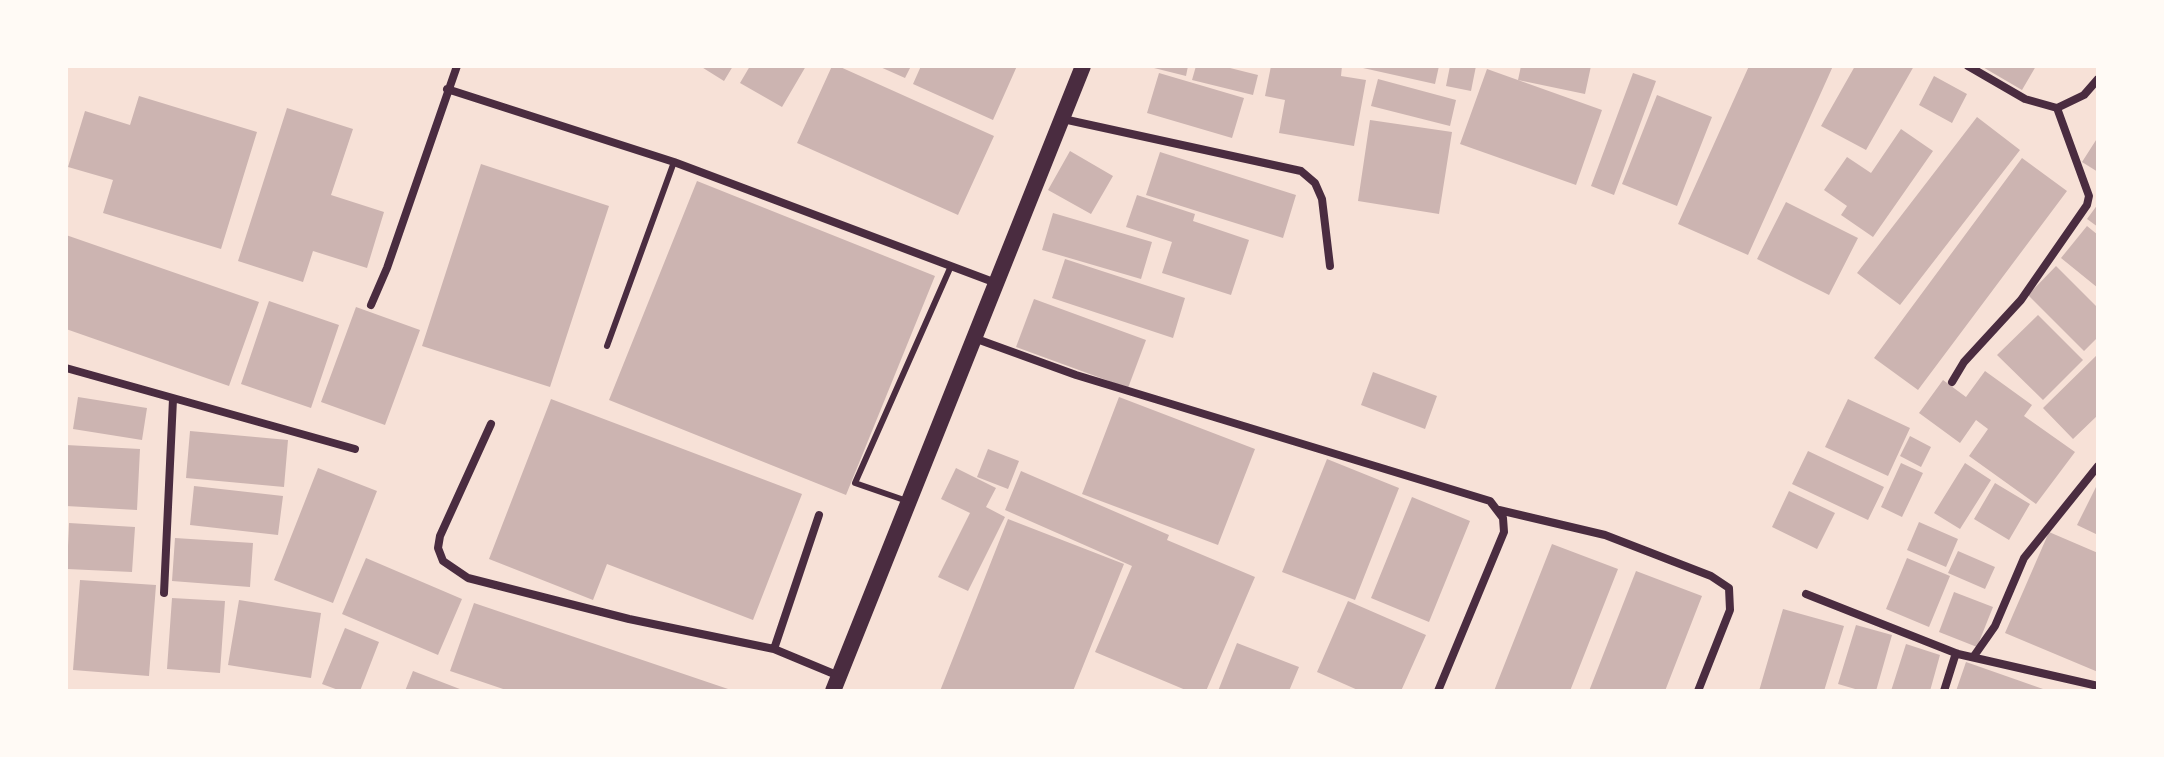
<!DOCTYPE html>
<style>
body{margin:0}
#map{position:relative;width:2164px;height:757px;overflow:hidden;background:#f7e1d7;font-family:"DM Sans",sans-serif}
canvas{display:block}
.frame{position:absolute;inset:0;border:68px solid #fffaf5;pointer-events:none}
</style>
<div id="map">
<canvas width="2164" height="757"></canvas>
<div class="frame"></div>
</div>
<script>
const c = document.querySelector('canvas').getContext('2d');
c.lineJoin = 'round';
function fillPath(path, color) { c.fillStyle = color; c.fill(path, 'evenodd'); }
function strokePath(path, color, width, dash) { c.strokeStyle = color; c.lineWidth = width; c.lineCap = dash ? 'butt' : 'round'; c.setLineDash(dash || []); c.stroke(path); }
fillPath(new Path2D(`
 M700,66H733L724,81Z
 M750,66H806L782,107L740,83Z
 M832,66H838L994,136L958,215L797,143Z
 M878,66H911L905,78Z
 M921,66H1017L993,120L913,84Z
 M1146,66H1188L1186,76Z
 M1196,66H1222L1258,75L1253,95L1192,80Z
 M1271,66H1342L1341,76L1366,80L1354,146L1279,133L1285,100L1265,96Z
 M1354,66H1439L1435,84Z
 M1450,66H1476L1471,91L1446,86Z
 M1521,66H1591L1585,94L1518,80Z
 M1749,66H1833L1748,255L1678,224Z
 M1855,66H1914L1866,150L1821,126Z
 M1981,66H2036L2022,90Z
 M1487,69L1602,110L1576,185L1460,144Z
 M1159,73L1244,98L1232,138L1147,113Z
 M1633,73L1656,81L1614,195L1591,186Z
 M1934,76L1967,94L1952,123L1919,105Z
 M1378,79L1456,100L1450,126L1371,106Z
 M1657,95L1712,117L1677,206L1622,184Z
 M139,96L257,132L221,249L103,213L113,180L68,167L85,111L130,125Z
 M287,108L353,129L331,195L384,212L367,268L313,251L303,282L238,261Z
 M1977,117L2020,150L1900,305L1857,273Z
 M1370,120L1452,132L1439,214L1358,201Z
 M1901,129L1933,151L1873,237L1841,215L1847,206L1824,190L1847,157L1871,173Z
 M2098,137V172L2082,162Z
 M1070,151L1113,176L1091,214L1048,190Z
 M1160,152L1296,195L1283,238L1146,195Z
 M2022,158L2067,191L1918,390L1874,358Z
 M481,164L609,206L550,387L422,346Z
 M697,181L935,276L846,495L609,400Z
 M1137,195L1195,214L1193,221L1249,240L1231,295L1162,273L1172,242L1126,227Z
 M1786,202L1858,238L1829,295L1757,259Z
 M2098,204V227L2087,219Z
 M1053,213L1152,242L1141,279L1042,250Z
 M2087,226L2098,235V288L2061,258Z
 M66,235L259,302L229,386L66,329Z
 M1065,259L1185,298L1173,338L1052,298Z
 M2056,266L2098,308V337L2084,351L2028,295Z
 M1034,299L1146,340L1128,388L1016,347Z
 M269,301L339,325L311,408L241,384Z
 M356,307L420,330L385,425L321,402Z
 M2038,315L2083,360L2043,400L1997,355Z
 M2098,354V415L2073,439L2043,408Z
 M1985,371L2032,405L2024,416L2075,452L2036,504L1969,456L1988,429L1976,420L1960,443L1919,413L1943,380L1966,397Z
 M1373,372L1437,396L1425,429L1361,405Z
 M78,397L147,408L142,440L73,429Z
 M1119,397L1255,449L1218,545L1082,494Z
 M551,399L802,494L753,620L607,564L593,600L489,559Z
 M1848,399L1910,428L1888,476L1825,447Z
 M190,431L288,440L284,487L186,478Z
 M1910,436L1931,447L1921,467L1900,456Z
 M66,445L140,449L137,510L66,506Z
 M988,449L1019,461L1008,489L977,477Z
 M1808,451L1884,487L1868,520L1792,484Z
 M1327,459L1399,488L1355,600L1282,572Z
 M1901,463L1923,473L1902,517L1881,507Z
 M1965,463L1991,480L1960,529L1934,513Z
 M318,468L377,491L333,603L274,580Z
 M956,468L996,488L986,507L1005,517L968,591L938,577L970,513L941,499Z
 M1021,471L1169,535L1167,540L1255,577L1206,691H1188L1095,652L1132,566L1005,510Z
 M1995,483L2030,504L2009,540L1974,519Z
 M2098,483V535L2077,525Z
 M194,486L283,496L278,535L190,525Z
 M1789,491L1835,513L1817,549L1772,527Z
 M1412,497L1470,521L1429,622L1371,598Z
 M1008,519L1124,564L1073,691H940Z
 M1919,522L1958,539L1946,567L1907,550Z
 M69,523L135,527L132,572L67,569Z
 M2049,532L2098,553V672L2005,633Z
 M175,538L253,543L250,587L172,581Z
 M1552,544L1618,569L1570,691H1494Z
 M1958,551L1995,567L1985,589L1948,573Z
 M366,558L462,599L438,655L342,614Z
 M1907,558L1950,576L1929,627L1886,609Z
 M1636,571L1702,596L1665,691H1589Z
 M80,580L156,585L149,676L73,670Z
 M1954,592L1993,607L1977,647L1939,632Z
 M172,598L225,601L220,673L167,669Z
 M239,600L321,613L311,678L228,665Z
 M1348,601L1426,635L1401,691H1360L1317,672Z
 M474,603L731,690V691H509L450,671Z
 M1783,609L1844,626L1824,691H1759Z
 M1856,625L1892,635L1876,691H1862L1838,684Z
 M345,628L379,642L360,691H341L322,684Z
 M1237,643L1299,667L1289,691H1218Z
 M1906,644L1940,655L1930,691H1891Z
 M1966,662L2043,689L2042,691H1956Z
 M413,671L465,691H405Z`), '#ccb4b1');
strokePath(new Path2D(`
 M607,346L674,162
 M907,501L855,483L951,266`), '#4a2c40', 6);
strokePath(new Path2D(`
 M1968,66L2025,99L2057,108L2084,95L2098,79
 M447,89L674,162L996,283
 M1063,119L1301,171L1315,183L1322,199L1330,266
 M371,305L387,268L457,66
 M974,338L1076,375L1490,501L1503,518L1504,532L1438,691
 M66,368L355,449
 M1952,382L1964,362L2021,300L2087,205L2089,196L2057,108
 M491,424L440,536L438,548L443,561L468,578L629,619L774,649L839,676
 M1499,510L1605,535L1711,576L1729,588L1730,610L1698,691
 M164,593L173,399
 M1806,594L1958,654L2098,686
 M774,649L819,515
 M1974,656L1995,626L2024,558L2098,466
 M1944,691L1955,656L1958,654`), '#4a2c40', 8);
strokePath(new Path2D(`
 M833,691L1083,66`), '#4a2c40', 16);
</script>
